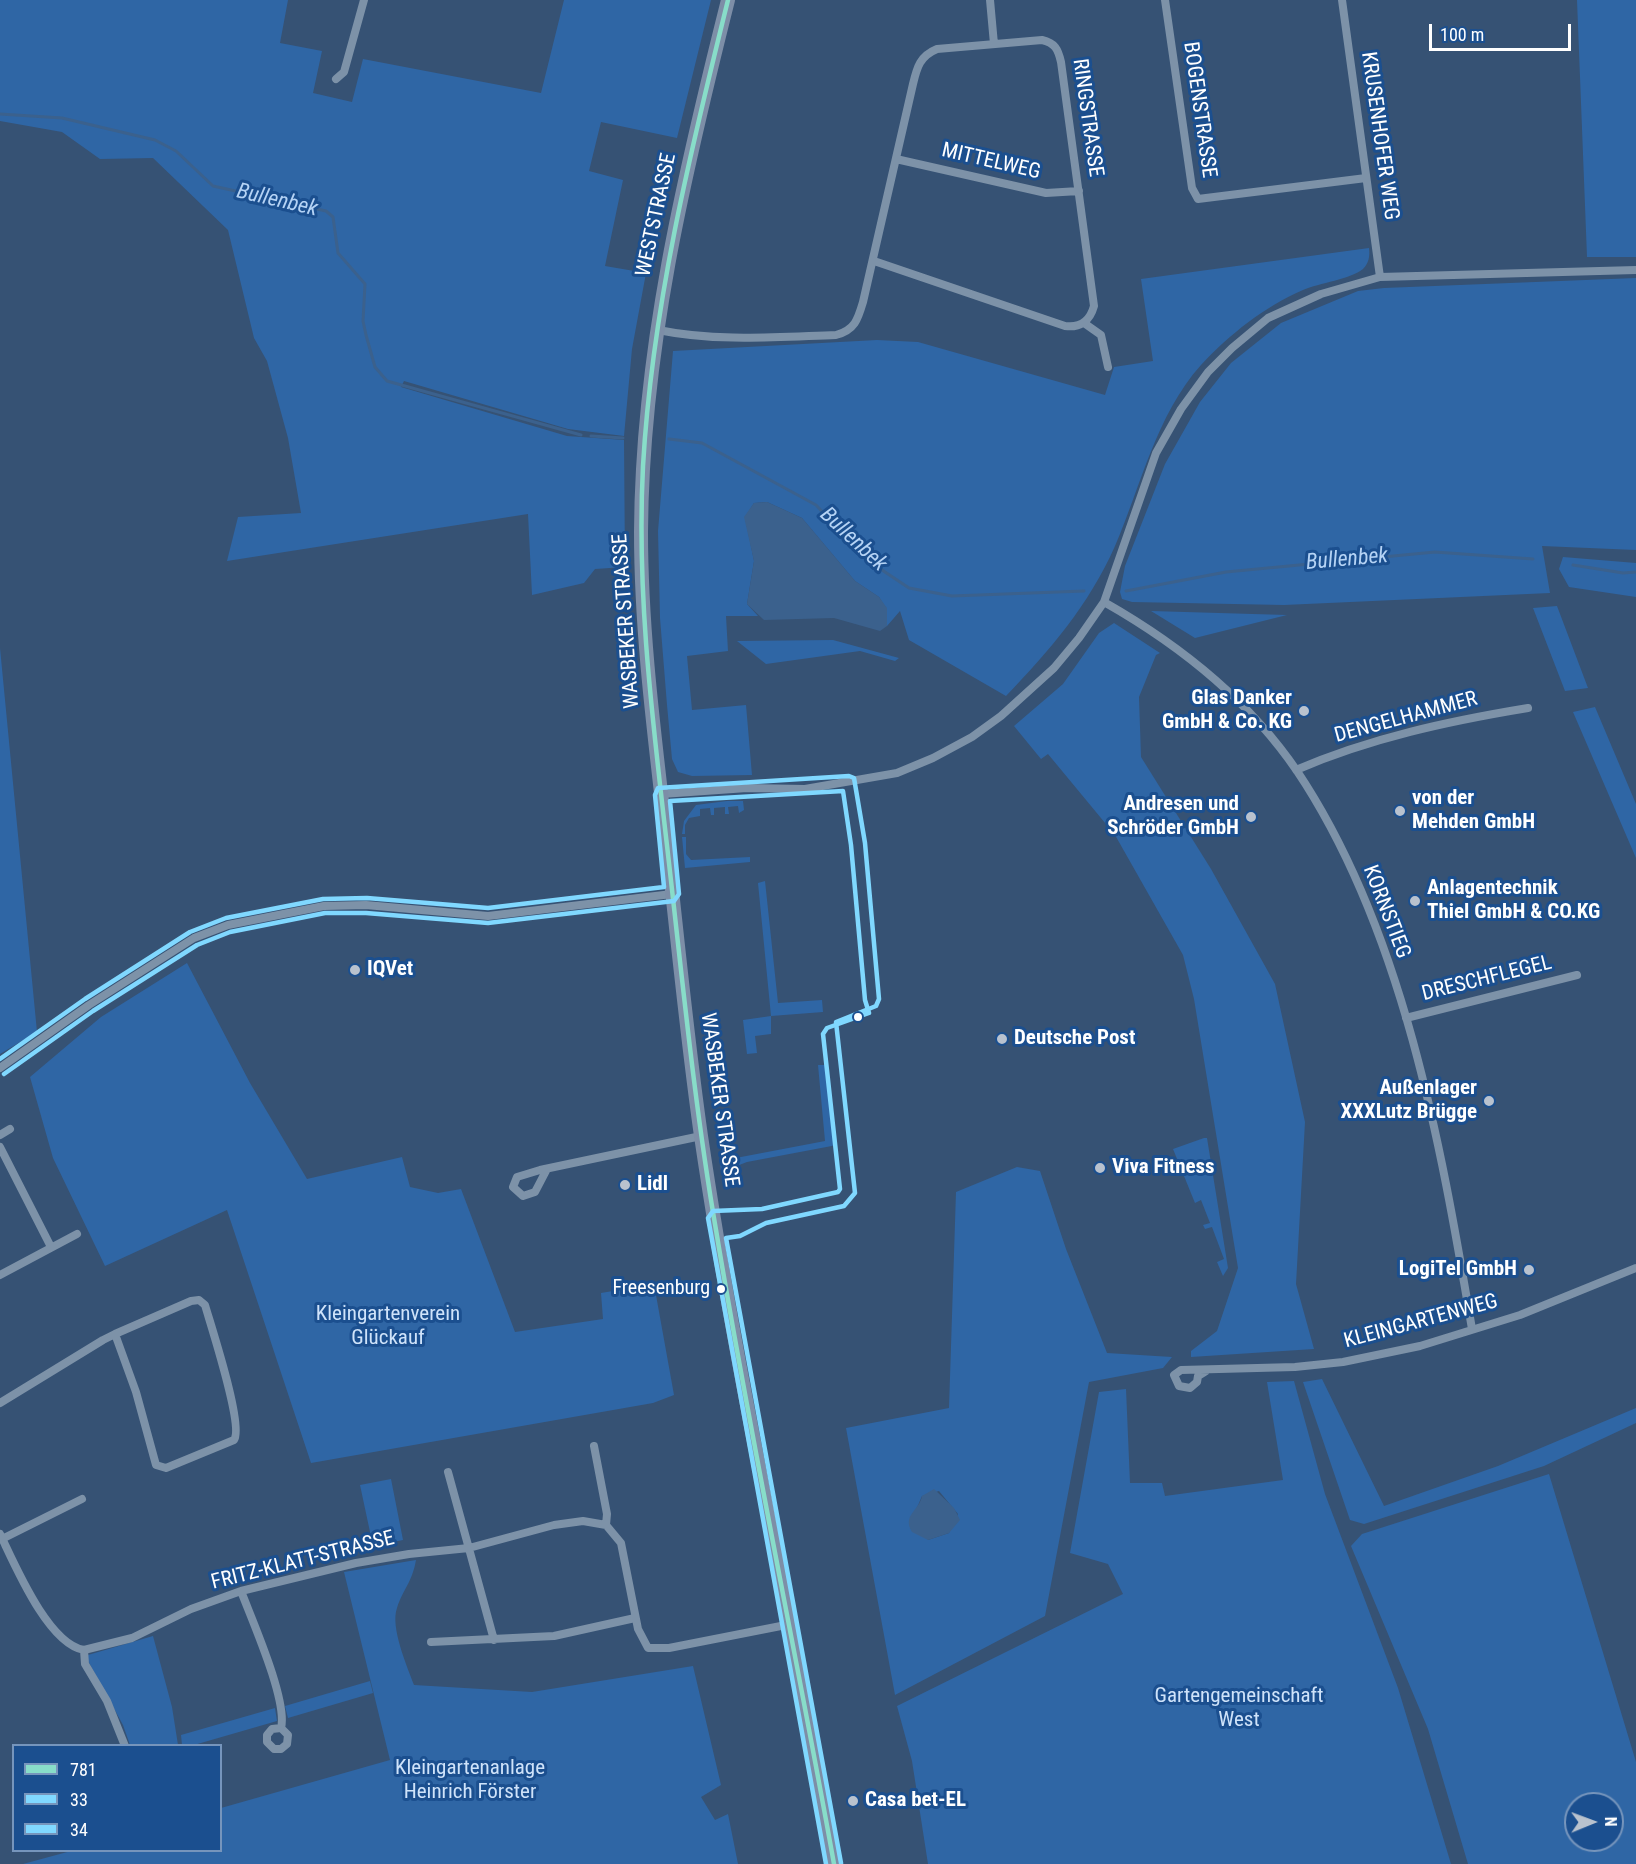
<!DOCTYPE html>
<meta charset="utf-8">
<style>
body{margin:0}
#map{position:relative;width:1636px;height:1864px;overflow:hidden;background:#365274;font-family:"Roboto Condensed",sans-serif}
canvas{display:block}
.legend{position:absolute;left:12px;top:1744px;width:210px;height:108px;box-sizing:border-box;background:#1b4f8f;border:2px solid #7695bc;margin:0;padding:8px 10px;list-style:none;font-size:18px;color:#fff}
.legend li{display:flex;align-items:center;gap:12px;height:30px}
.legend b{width:30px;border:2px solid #7695bc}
.north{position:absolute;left:1564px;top:1792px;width:60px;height:60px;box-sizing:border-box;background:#1b4f8f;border:2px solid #7695bc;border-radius:50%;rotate:89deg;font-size:16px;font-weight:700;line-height:24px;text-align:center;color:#fff}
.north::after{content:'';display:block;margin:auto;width:21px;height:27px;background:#b9c2ce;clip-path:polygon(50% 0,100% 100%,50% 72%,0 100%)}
.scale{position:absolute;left:1429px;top:24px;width:142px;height:27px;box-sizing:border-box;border:3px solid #fff;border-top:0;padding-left:8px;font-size:18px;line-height:21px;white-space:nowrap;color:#fff;-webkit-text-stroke:4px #1b4f8f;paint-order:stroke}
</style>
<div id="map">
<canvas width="1636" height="1864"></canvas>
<ul class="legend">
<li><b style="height:8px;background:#88ddc9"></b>781</li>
<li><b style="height:8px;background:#80d8ff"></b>33</li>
<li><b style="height:8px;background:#80d8ff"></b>34</li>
</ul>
<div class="north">N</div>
<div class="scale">100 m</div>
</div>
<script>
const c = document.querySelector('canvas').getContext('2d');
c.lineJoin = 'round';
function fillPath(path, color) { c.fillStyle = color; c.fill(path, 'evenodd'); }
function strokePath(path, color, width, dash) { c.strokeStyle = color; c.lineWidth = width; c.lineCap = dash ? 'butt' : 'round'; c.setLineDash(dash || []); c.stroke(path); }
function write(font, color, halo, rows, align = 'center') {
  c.font = font + ' "Roboto Condensed",sans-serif'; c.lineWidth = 6; c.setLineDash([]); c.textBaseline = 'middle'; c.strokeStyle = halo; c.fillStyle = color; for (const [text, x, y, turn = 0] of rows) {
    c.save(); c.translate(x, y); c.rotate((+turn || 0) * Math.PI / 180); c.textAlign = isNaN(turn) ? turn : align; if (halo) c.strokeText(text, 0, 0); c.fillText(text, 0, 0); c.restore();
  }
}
fillPath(new Path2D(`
 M0,0H288L280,43L322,51L313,93L352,102L363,59L541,93L564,0H711L677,138L601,122L589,171L623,180L605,266L646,273L632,349L624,436L568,429L404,381L401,387L567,436L624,440L625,567L595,569L584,583L532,595L528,514L227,561L238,517L301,513L288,438L267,361L254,338L228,230L153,158L100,159L62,132L0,121Z
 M1577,0H1636V257H1587Z
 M1369,248C1370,256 1369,263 1363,269C1351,279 1319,283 1303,290C1264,307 1230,334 1201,365C1156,415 1141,486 1115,546C1089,605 1050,650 1006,696L909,640L900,611L887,626L886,608L879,597L855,581L802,518L767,502L754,503L745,517L754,561L747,604L758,616H726L728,651L687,656L692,710L746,705L752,775L692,776L678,772L672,759L667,705L660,618L658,531L673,351L877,340L918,342L1105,395L1114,367L1153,361L1141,279Z
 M1636,278V550L1542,546L1550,593L1284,605L1132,602L1122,599L1120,592L1125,566L1165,464L1200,402L1231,363L1281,323L1358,291L1384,288Z
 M1563,557L1636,563V597L1569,587L1559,569Z
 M1557,606L1588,688L1565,691L1533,608Z
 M1151,611L1287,615L1195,638Z
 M1114,623L1160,653L1156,655L1139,697L1141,757L1211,869L1275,984L1305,1122L1296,1284L1314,1349L1191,1357V1351L1217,1331L1238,1268L1194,999L1183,955L1115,835L1048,754L1041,759L1014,726L1063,684L1099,633Z
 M833,640L899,658L895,661L860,651L766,664L737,641Z
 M0,648L37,1032L0,1054Z
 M1595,707L1636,804V858L1573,712Z
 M727,801H743L744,810L739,813L738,806L728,807L729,814H725V807L714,808V815H711L710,808L700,809V816L689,818L685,825V834H682L684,821L696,805Z
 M682,837H686V854L691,860L750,857V862L685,868Z
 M765,881L778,1003L822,1000L823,1012L771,1016V1034L755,1036L757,1053L747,1054L743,1020L771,1016L758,883Z
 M187,963L250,1083L307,1179L402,1157L410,1187L438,1193L461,1189L515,1332L603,1319L601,1293L654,1284L674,1395L653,1403L311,1463L227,1210L105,1266L53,1158L30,1077L101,1017Z
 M818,1065H827L837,1145L747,1162L721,1172L720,1161L825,1141Z
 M1204,1138H1207L1228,1268L1223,1276L1217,1262L1224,1259L1212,1227L1205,1229L1203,1225L1210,1223L1201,1200L1195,1203L1173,1149Z
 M1017,1167L1040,1171L1066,1249L1107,1353L1172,1357L1163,1368L1089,1382L1045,1616L895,1695L846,1428L949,1408L956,1192ZM939,1491L958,1514L949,1533L928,1540L916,1510L922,1496Z
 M1322,1379L1384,1506L1498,1466L1636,1408V1423L1544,1466L1364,1524L1350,1520L1303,1382Z
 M1294,1381L1325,1494L1398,1688L1451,1864H928L912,1761L897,1706L1123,1594L1108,1564L1070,1553L1099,1392L1126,1389L1130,1483H1162L1165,1496L1283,1480L1267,1382Z
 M1549,1474L1636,1762V1864H1468L1428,1729L1351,1546L1362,1534ZM1576,1804H1612V1840H1576Z
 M391,1479L403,1540L373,1546L360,1485Z
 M416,1560C412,1583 403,1589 397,1608C390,1627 407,1666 414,1685L532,1692L693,1666L721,1785L701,1797L715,1820L728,1814L738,1864H23L71,1851L220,1850L221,1808L390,1760L344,1572Z
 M153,1636L172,1707L178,1745H130L123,1725L87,1659L88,1655Z
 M370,1681L373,1693L288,1718L285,1706Z
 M275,1708L277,1721L194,1745H182L181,1735Z`), '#2f66a5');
fillPath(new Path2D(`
 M767,502L802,518L855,581L879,597L887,608V626L880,631L834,618L764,620L747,604L754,561L744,517L754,503Z
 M934,1489L954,1508L960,1520L949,1533L928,1540L912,1532C902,1515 919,1511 922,1496Z`), '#3b618d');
strokePath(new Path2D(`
 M0,114L62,118L155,140L176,151L213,186L326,211L333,217L338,253L365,284L363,321L366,335L375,367L387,381L581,435
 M591,436L623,438
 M669,439L702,443L816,505L870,562L909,588L952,596L1084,591
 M1573,565L1623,573L1636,572
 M1126,591L1226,572L1435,552L1533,559`), '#3b618d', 3);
strokePath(new Path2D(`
 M990,0L994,44
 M1165,0L1192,188L1198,199L1366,178
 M1342,0L1380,277
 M336,79L344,72L364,0
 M896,159L1046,193L1079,191
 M1084,323L1101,335L1108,367
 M658,330C717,342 776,337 836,335C855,330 858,319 863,302L913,84C917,67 920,56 937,49L1042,40C1055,43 1058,49 1061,62L1094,306C1090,321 1080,328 1065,326L874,261
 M1104,602C1178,644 1248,699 1297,771C1403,929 1441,1145 1472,1329
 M1296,770C1370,738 1449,721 1528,708
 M662,794L747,788L805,789L897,773L933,758L972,737L1001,716L1054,668L1079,638L1104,602L1156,453L1181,409L1208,372L1232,348L1268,318L1321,294L1380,277L1636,270
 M1406,1018L1577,975
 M0,1068L89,1005L194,938L228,925L324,906L366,905L488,916L672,894
 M0,1135L10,1129
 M0,1147L51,1247
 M547,1169L535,1192L523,1196L513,1187L517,1177L540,1170L701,1136
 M0,1275L77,1234
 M1206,1371L1198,1376L1197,1382L1190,1388L1179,1386L1174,1375L1181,1370L1295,1367L1343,1362L1420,1346L1520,1315L1636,1268
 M0,1403L103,1340L115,1334L191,1301L199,1300L205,1305C211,1326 244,1426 234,1440L166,1468L156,1465L136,1392L115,1334
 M594,1446L607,1514L606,1525
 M448,1472L494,1640
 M0,1534C15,1565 48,1644 84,1650L132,1638L191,1609L241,1591L356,1563L409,1554L469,1548L554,1525L583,1521L606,1525L621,1543L638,1629L648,1648H669L791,1624
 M2,1539L82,1499
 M241,1591C252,1620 288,1701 281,1728L272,1729L267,1735V1742L274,1749H281L287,1744L288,1735L281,1728
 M431,1642L554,1636L635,1618
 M84,1650L85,1664L107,1701L125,1746`), '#7d92a8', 8);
strokePath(new Path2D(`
 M728,0C684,175 642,351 641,532C641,642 657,753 669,863C679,954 688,1045 701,1136C737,1380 792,1621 834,1864`), '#7d8ea7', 14);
strokePath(new Path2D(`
 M728,0C690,153 652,308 643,466C636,599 654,731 669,863C683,986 695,1108 716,1230C751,1442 796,1652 834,1864`), '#88ddc9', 4.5);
strokePath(new Path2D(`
 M4,1074L93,1011L197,945L230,932L325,913H366L488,923L674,901L679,894L670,801L843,791L851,845L865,1000L869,1013L827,1028L823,1034L840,1189L838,1192L762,1209L713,1211L708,1218L826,1864`), '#80d8ff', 4.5);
strokePath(new Path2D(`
 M0,1059L85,999L190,932L226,918L323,899L367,898L488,908L664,887L655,795L658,788L849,776L854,778L865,843L879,999L876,1006L836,1022L855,1193L844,1206L766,1223L740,1236L726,1238L841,1863`), '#80d8ff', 4.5);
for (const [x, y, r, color] of [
 [1304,711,6,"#b9c2ce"],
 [1400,811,6,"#b9c2ce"],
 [1251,817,6,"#b9c2ce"],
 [1415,901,6,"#b9c2ce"],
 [355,970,6,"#b9c2ce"],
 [858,1017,5,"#fff"],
 [1002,1039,6,"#b9c2ce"],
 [1489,1101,6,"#b9c2ce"],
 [1100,1168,6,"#b9c2ce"],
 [625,1185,6,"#b9c2ce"],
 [1529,1270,6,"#b9c2ce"],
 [721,1289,5,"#fff"],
 [853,1801,6,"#b9c2ce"]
]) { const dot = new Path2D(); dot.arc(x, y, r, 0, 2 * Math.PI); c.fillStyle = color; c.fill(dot); strokePath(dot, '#1b4f8f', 2); }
write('20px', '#fff', '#1b4f8f', [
 ["Freesenburg",710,1289]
], 'right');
write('21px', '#fff', '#1b4f8f', [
 ["BOGENSTRASSE",1199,110,82],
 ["RINGSTRASSE",1087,118,82],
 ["KRUSENHOFER WEG",1379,136,82],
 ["MITTELWEG",991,162,13],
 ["WESTSTRASSE",657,215,-78],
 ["WASBEKER STRASSE",627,621,-94],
 ["DENGELHAMMER",1406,718,-15],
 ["KORNSTIEG",1386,912,69],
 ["DRESCHFLEGEL",1487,979,-14],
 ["WASBEKER STRASSE",719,1100,82],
 ["KLEINGARTENWEG",1421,1322,-15],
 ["FRITZ-KLATT-STRASSE",303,1561,-14]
]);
write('bold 21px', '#fff', '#1b4f8f', [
 ["Glas Danker",1292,699,"right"],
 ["GmbH & Co. KG",1292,723,"right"],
 ["von der",1412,799],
 ["Mehden GmbH",1412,823],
 ["Andresen und",1239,805,"right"],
 ["Schröder GmbH",1239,829,"right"],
 ["Anlagentechnik",1427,889],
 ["Thiel GmbH & CO.KG",1427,913],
 ["IQVet",367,970],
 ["Deutsche Post",1014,1039],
 ["Außenlager",1477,1089,"right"],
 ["XXXLutz Brügge",1477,1113,"right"],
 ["Viva Fitness",1112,1168],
 ["Lidl",637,1185],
 ["LogiTel GmbH",1517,1270,"right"],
 ["Casa bet-EL",865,1801]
], 'left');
write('21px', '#cfe3fa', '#1b4f8f', [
 ["Kleingartenverein",388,1315],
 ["Glückauf",388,1339],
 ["Gartengemeinschaft",1239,1697],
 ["West",1239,1721],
 ["Kleingartenanlage",470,1769],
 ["Heinrich Förster",470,1793]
]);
write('italic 22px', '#b5d3f5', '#1b4f8f', [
 ["Bullenbek",277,201,13],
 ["Bullenbek",853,540,43],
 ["Bullenbek",1347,560,-5]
]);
</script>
